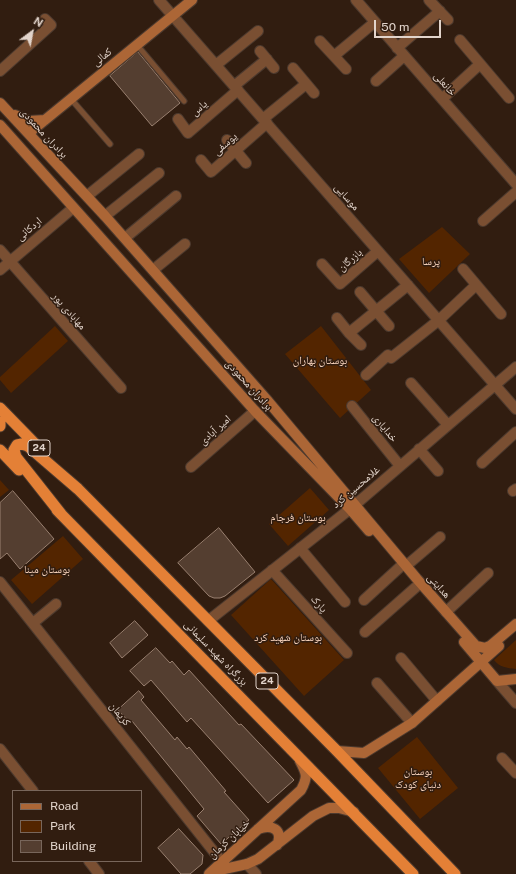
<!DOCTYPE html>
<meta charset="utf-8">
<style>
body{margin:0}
#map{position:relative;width:516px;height:874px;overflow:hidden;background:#311d10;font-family:"Public Sans",sans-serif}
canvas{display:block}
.legend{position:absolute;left:12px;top:790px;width:130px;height:72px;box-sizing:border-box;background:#311d10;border:1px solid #78665b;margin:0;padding:5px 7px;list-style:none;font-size:12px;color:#e2d4cb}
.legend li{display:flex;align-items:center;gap:8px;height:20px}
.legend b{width:20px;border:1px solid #78665b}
.north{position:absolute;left:12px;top:12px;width:40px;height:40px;-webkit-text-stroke:3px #311d10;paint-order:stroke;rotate:32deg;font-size:11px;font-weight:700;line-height:16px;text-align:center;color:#e2d4cb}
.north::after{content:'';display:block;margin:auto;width:14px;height:18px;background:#e2d4cb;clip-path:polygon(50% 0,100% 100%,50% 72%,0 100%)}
.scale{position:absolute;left:374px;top:20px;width:67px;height:18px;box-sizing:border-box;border:2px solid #e2d4cb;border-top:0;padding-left:5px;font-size:12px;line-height:14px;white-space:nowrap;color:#e2d4cb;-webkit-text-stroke:3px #311d10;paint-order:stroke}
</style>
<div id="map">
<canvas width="516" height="874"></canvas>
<ul class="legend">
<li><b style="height:5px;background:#ac6636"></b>Road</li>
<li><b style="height:11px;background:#532500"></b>Park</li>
<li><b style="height:11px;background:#543e30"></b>Building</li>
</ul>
<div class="north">N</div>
<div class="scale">50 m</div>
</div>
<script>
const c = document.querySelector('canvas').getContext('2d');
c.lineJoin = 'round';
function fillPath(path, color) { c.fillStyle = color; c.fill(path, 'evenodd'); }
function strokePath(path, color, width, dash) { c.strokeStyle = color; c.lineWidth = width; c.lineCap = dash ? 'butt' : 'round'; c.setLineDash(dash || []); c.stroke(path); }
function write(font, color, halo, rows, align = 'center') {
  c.font = font + ' "Public Sans","Noto Naskh Arabic",sans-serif'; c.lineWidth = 3; c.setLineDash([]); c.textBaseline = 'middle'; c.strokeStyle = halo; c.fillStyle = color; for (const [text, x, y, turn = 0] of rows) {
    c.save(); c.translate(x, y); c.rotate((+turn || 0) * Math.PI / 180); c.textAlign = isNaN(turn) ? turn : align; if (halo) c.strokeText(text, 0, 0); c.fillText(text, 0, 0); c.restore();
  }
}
fillPath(new Path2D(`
 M442,227L470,254L429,293L399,259Z
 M55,326L68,341L11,393L0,380V377Z
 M321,326L371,390L340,418L285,354Z
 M0,480L9,490L0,497Z
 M310,488L329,510L288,546L269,524Z
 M63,536L83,559L32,604L11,580Z
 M271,579L344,660L304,696L231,615Z
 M516,640V669C507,668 499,667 494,660Z
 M417,737L458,788L420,819L378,768Z`), '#532500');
const building = new Path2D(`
 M138,52L180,103L152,126L110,76Z
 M13,491L54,539L20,569L7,553L0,559V503Z
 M219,528L255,572L225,596L220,598H214L209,596L178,563Z
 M135,621L148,635L122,658L110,643Z
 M156,648L170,663L172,661L184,675L189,670L239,725L241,724L294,780L268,803L191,718L187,722L151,680L144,686L130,671Z
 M139,691L144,697L141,700L175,740L177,737L187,749L189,747L226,791L224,792L249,820L221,844L197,816L204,809L132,721L130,723L118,710Z
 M179,829L203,855L202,864L190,874H181L158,848Z`);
fillPath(building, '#543e30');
strokePath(building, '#998070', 1);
const service = new Path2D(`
 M137,45L184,101
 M71,99L110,144`);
const minor = new Path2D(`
 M159,0L516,409
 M356,0L516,184
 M429,0L448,20
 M460,40L509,98
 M320,41L346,69
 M397,48L440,11
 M260,51L274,68
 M334,56L375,22
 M216,65L258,31
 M293,68L314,93
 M0,71L51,25L45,19
 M376,81L404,56
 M234,86L267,59
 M442,99L480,64
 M178,119L188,133L238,90
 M263,119L306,84
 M227,140L246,163
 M201,160L211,172L267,123
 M87,196L139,154
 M105,216L159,173
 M483,221L516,192
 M125,238L176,196
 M0,250L121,388
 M322,264L340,284L378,251
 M463,269L501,314
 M0,270L73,208
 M153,270L185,244
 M360,292L389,326
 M337,318L349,333L361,345
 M349,333L408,285
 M366,375L388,355L391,358L439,320L476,285
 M411,383L448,425
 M352,406L400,466
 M419,449L438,471
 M482,463L516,432
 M191,467L255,411
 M513,491L516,489
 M356,504L516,367
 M300,548L345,602
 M406,566L440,537
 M272,570L347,653
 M0,582L222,862
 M364,600L400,567
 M446,612L488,573
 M208,621L350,509
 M33,623L56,604
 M365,632L416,587
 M401,658L437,701
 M497,681L516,703
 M377,683L412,723
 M0,749L33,791
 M502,758L516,773
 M89,861L99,874
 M247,864L256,874`);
const secondary = new Path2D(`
 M0,103L105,216L267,400L417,579L476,646L485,648L490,646L516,624
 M15,115L29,121L45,120
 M0,125L255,411L350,509L369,531
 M29,133L192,0
 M464,642L497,681L516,679
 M337,751L364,753L412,723L499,646
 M258,829C271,824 284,829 277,845
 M211,872L247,864L258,859L313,816L329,808H339L354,812
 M209,874L301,790C308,777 307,774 300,761`);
const trunk = new Path2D(`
 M0,408L39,448
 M0,422V426
 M0,450L19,470
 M57,510L413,874
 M61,514L16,457L14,450L17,445L22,444L28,446L78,489L337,751L455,874`);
strokePath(service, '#4d3a2e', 7);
strokePath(minor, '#4d3a2e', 12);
strokePath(secondary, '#4d3a2e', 12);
strokePath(trunk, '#4d3a2e', 13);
strokePath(service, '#7a4f32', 5);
strokePath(minor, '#7a4f32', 10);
strokePath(secondary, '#ac6636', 10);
strokePath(trunk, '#e48036', 11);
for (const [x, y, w] of [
 [39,448,22],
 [267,681,22]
]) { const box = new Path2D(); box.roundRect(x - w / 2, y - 8, w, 16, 3); c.fillStyle = '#311d10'; c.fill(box); strokePath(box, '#e2d4cb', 1); }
write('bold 10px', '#e2d4cb', null, [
 ["24",39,448],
 ["24",267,681]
]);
write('11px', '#e2d4cb', '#311d10', [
 ["کمالی",102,57,-39],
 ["خانعلی",445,84,49],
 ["یاس",199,108,-40],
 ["برادران محمودی",44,133,47],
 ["یوسفی",225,144,-41],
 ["موسایی",347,197,49],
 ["اردکانی",29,229,-40],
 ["بازرگان",350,260,-41],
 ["مهابادی پور",69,311,49],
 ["برادران محمودی",249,385,48],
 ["خدایاری",385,428,51],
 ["امیر آبادی",215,430,-42],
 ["غلامحسین کرد",356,487,-40],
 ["هدایتی",439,586,48],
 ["پارک",319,604,48],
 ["بزرگراه شهید سلیمانی",216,653,46],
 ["کریمان",120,714,52],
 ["خیابان کرمان",229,839,-43]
]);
write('11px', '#fad5be', '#311d10', [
 ["پرسا",431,262],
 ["بوستان بهاران",320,361],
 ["بوستان فرجام",298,518],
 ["بوستان مینا",47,570],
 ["بوستان شهید کرد",288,638],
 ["بوستان",418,772],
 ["دنیای کودک",418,785]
]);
</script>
